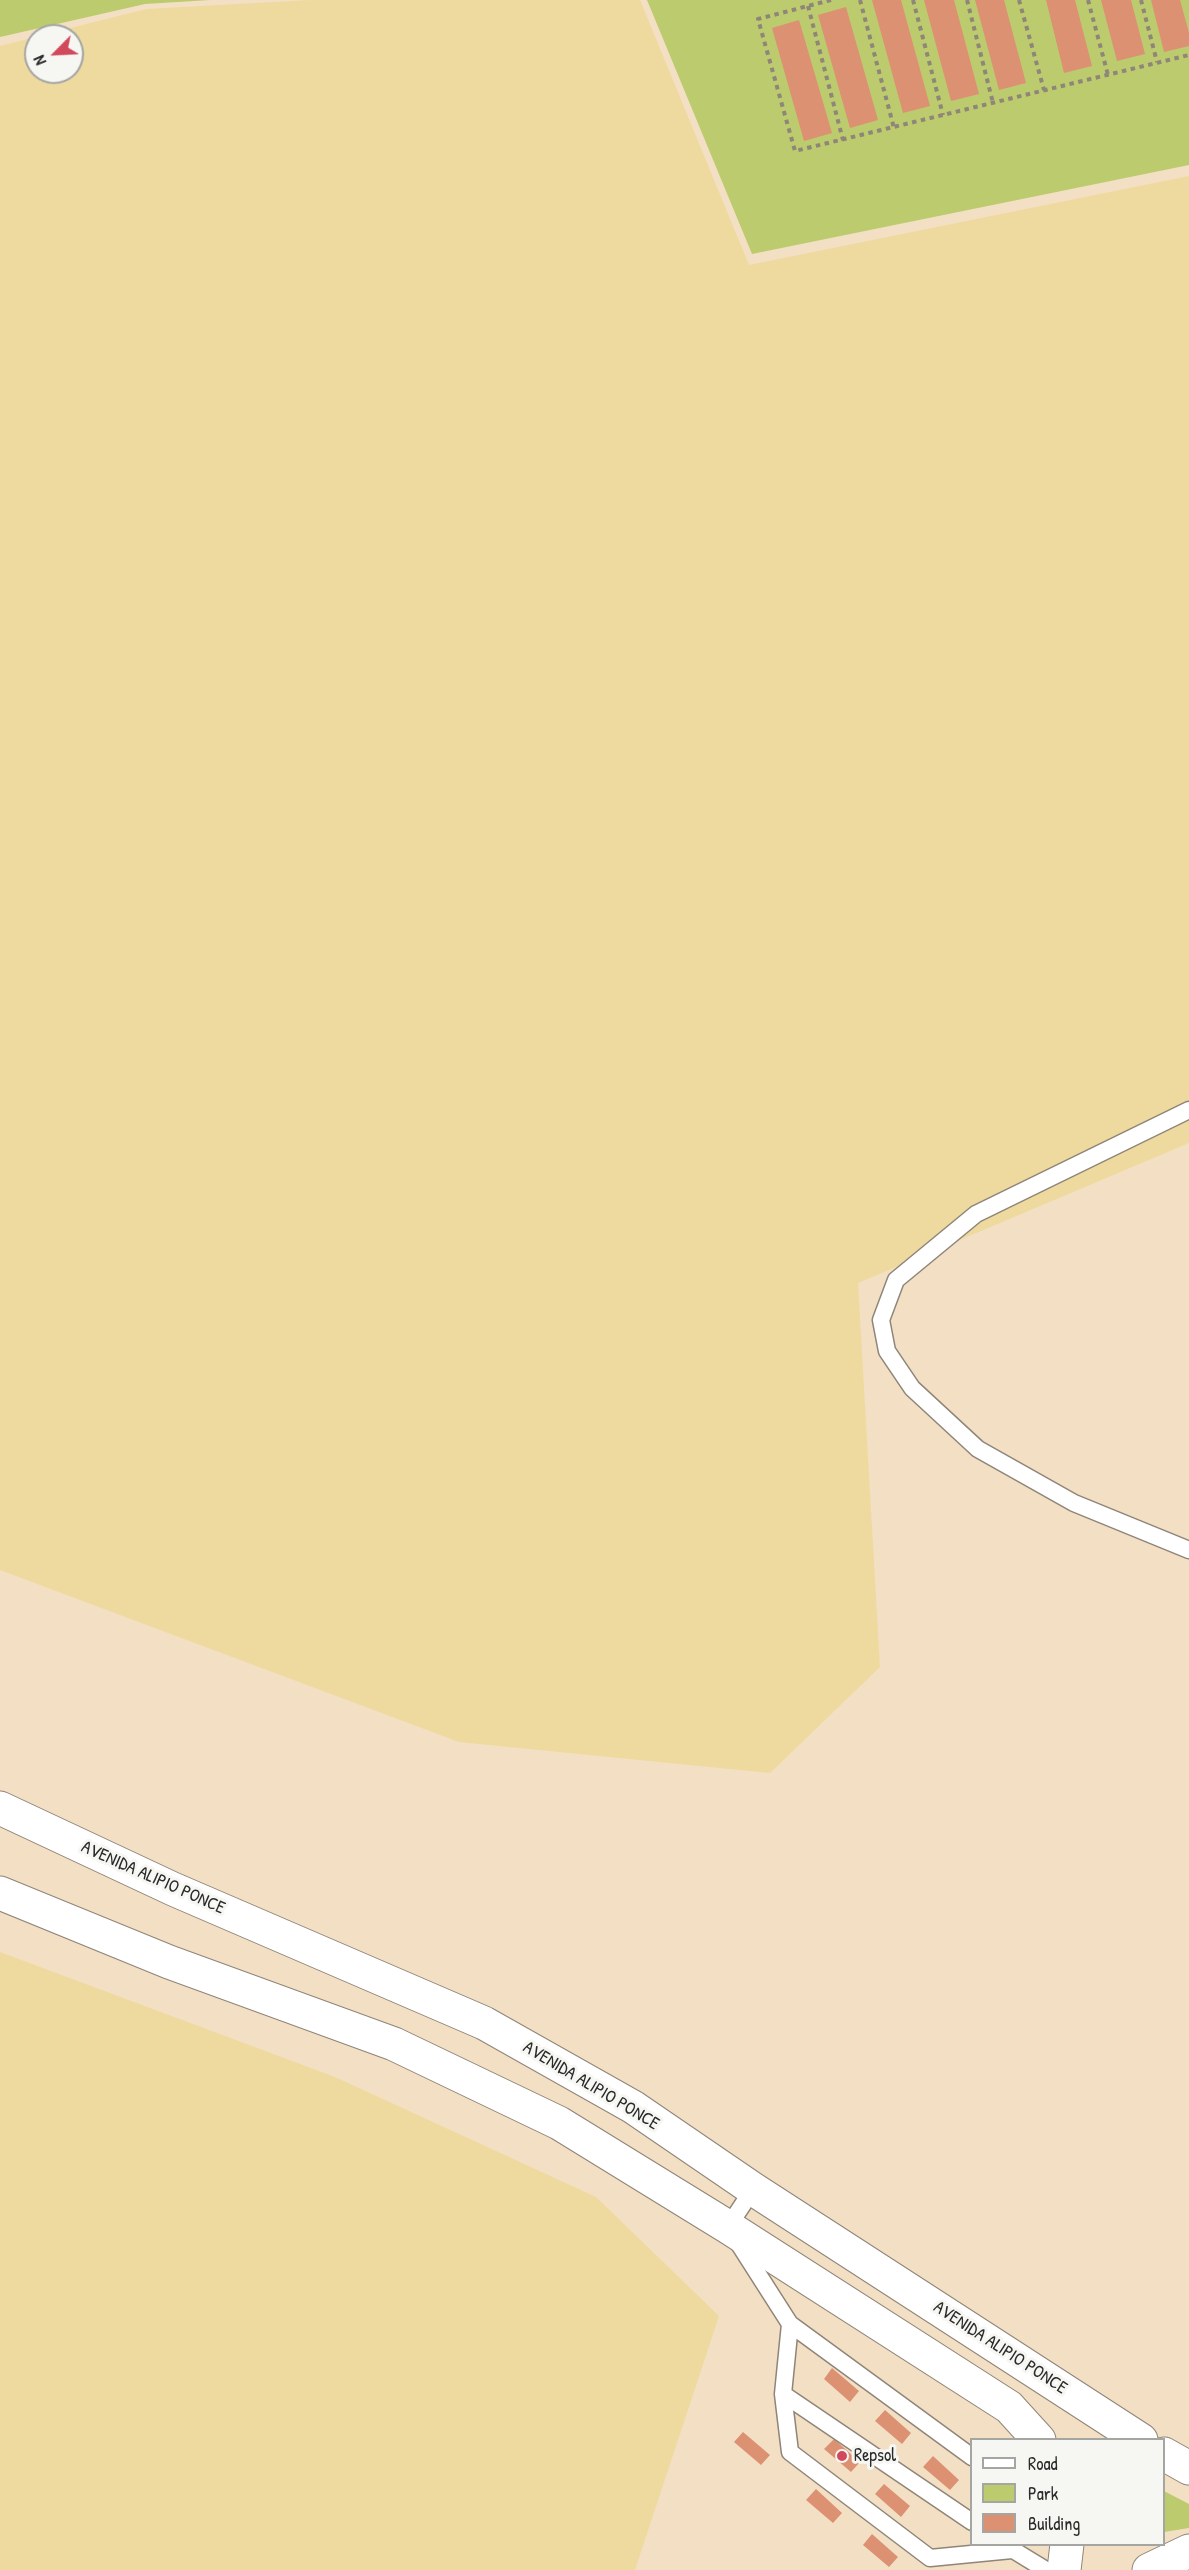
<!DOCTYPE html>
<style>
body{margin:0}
#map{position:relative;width:1189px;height:2570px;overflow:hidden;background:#f3dfc4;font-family:"Patrick Hand",sans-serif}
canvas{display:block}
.legend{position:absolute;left:970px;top:2438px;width:195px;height:108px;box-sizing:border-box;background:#f6f6f2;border:2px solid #a5a5a2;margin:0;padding:8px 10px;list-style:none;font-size:18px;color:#2b2b2b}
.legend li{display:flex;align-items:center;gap:12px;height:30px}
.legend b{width:30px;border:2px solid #a5a5a2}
.north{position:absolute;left:24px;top:24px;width:60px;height:60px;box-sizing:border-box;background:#f6f6f2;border:2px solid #a5a5a2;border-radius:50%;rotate:246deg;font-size:16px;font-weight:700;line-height:24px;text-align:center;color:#2b2b2b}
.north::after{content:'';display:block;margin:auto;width:21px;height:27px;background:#d1495b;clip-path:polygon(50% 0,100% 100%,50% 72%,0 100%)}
</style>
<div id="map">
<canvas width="1189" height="2570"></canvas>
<ul class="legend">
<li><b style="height:8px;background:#fff"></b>Road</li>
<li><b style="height:16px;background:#bccb6d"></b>Park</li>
<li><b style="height:16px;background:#dc9172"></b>Building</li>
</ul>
<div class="north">N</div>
</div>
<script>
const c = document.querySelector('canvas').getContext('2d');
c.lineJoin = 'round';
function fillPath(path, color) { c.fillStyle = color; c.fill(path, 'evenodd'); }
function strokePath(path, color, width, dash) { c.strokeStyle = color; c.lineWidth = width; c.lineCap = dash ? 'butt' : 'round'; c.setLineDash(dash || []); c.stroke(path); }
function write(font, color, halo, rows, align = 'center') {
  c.font = font + ' "Patrick Hand",sans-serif'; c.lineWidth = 6; c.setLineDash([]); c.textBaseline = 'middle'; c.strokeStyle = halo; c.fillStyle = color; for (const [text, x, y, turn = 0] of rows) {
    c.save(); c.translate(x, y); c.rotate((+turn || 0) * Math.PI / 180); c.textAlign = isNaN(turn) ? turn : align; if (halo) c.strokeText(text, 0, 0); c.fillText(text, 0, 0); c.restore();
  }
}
fillPath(new Path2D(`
 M0,0H210L145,4L0,37Z
 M647,0H1189V165L752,254Z
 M1164,2491L1189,2504V2528L1164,2532Z`), '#bccb6d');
fillPath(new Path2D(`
 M310,0H640L749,265L1189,176V1143L858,1283L880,1667L770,1773L459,1742L0,1570V46L36,37V72H72V36H39L146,9Z
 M0,1952L335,2077L596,2197L719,2316L635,2570H0Z`), '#eeda9e');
fillPath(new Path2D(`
 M872,0H901L930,106L903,113Z
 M924,0H954L979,94L951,101Z
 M975,0H1004L1026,83L999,90Z
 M1046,0H1075L1092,66L1064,73Z
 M1101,0H1131L1145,54L1117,61Z
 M1151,0H1180L1189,33V46L1164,52Z
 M846,7L878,120L850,128L818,15Z
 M799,20L832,133L804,141L772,28Z
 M832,2368L859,2391L850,2402L824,2379Z
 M885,2410L911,2433L902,2444L875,2421Z
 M743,2432L770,2455L761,2465L734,2442Z
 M834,2439L860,2462L851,2472L824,2449Z
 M933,2456L959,2480L950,2490L923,2467Z
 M884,2484L910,2506L901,2517L875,2494Z
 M816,2489L842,2513L833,2523L806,2500Z
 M872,2534L898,2557L889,2567L863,2545Z`), '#dc9172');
const lane = new Path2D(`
 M1189,1110L976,1214L896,1280L881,1320L887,1351L912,1388L978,1449L1074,1503L1189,1550
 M753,2189L728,2227L790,2324L783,2394L972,2522
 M790,2324L972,2457
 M783,2394L790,2452L930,2558L1012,2550L1010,2544
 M1005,2545L1046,2570`);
const secondary = new Path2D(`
 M0,1808L173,1889L484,2023L633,2107L753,2189L1141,2440
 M0,1893L169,1962L394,2044L559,2123L728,2227L1009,2407L1039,2440
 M1164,2454L1189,2468
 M1064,2570L1067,2544
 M1149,2570L1189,2551`);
strokePath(lane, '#8f8578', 19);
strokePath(secondary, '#8f8578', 35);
strokePath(new Path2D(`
 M831,0L758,19L795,151L1189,55
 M860,0L894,128
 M913,0L943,115
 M967,0L993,103
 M1019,0L1044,90
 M1088,0L1108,75
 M1141,0L1157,62
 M808,6L843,140`), '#8f8578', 4, [4.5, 4.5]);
strokePath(lane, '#fff', 16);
strokePath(secondary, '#fff', 33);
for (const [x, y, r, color] of [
 [842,2456,6,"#d1495b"]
]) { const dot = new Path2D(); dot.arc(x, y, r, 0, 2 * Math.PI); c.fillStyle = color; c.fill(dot); strokePath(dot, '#f6f6f2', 2); }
write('18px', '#2b2b2b', '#f6f6f2', [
 ["AVENIDA ALIPIO PONCE",153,1878,24],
 ["AVENIDA ALIPIO PONCE",591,2086,31],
 ["AVENIDA ALIPIO PONCE",1000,2348,33]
]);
write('18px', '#2b2b2b', '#f6f6f2', [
 ["Repsol",854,2456]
], 'left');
</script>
